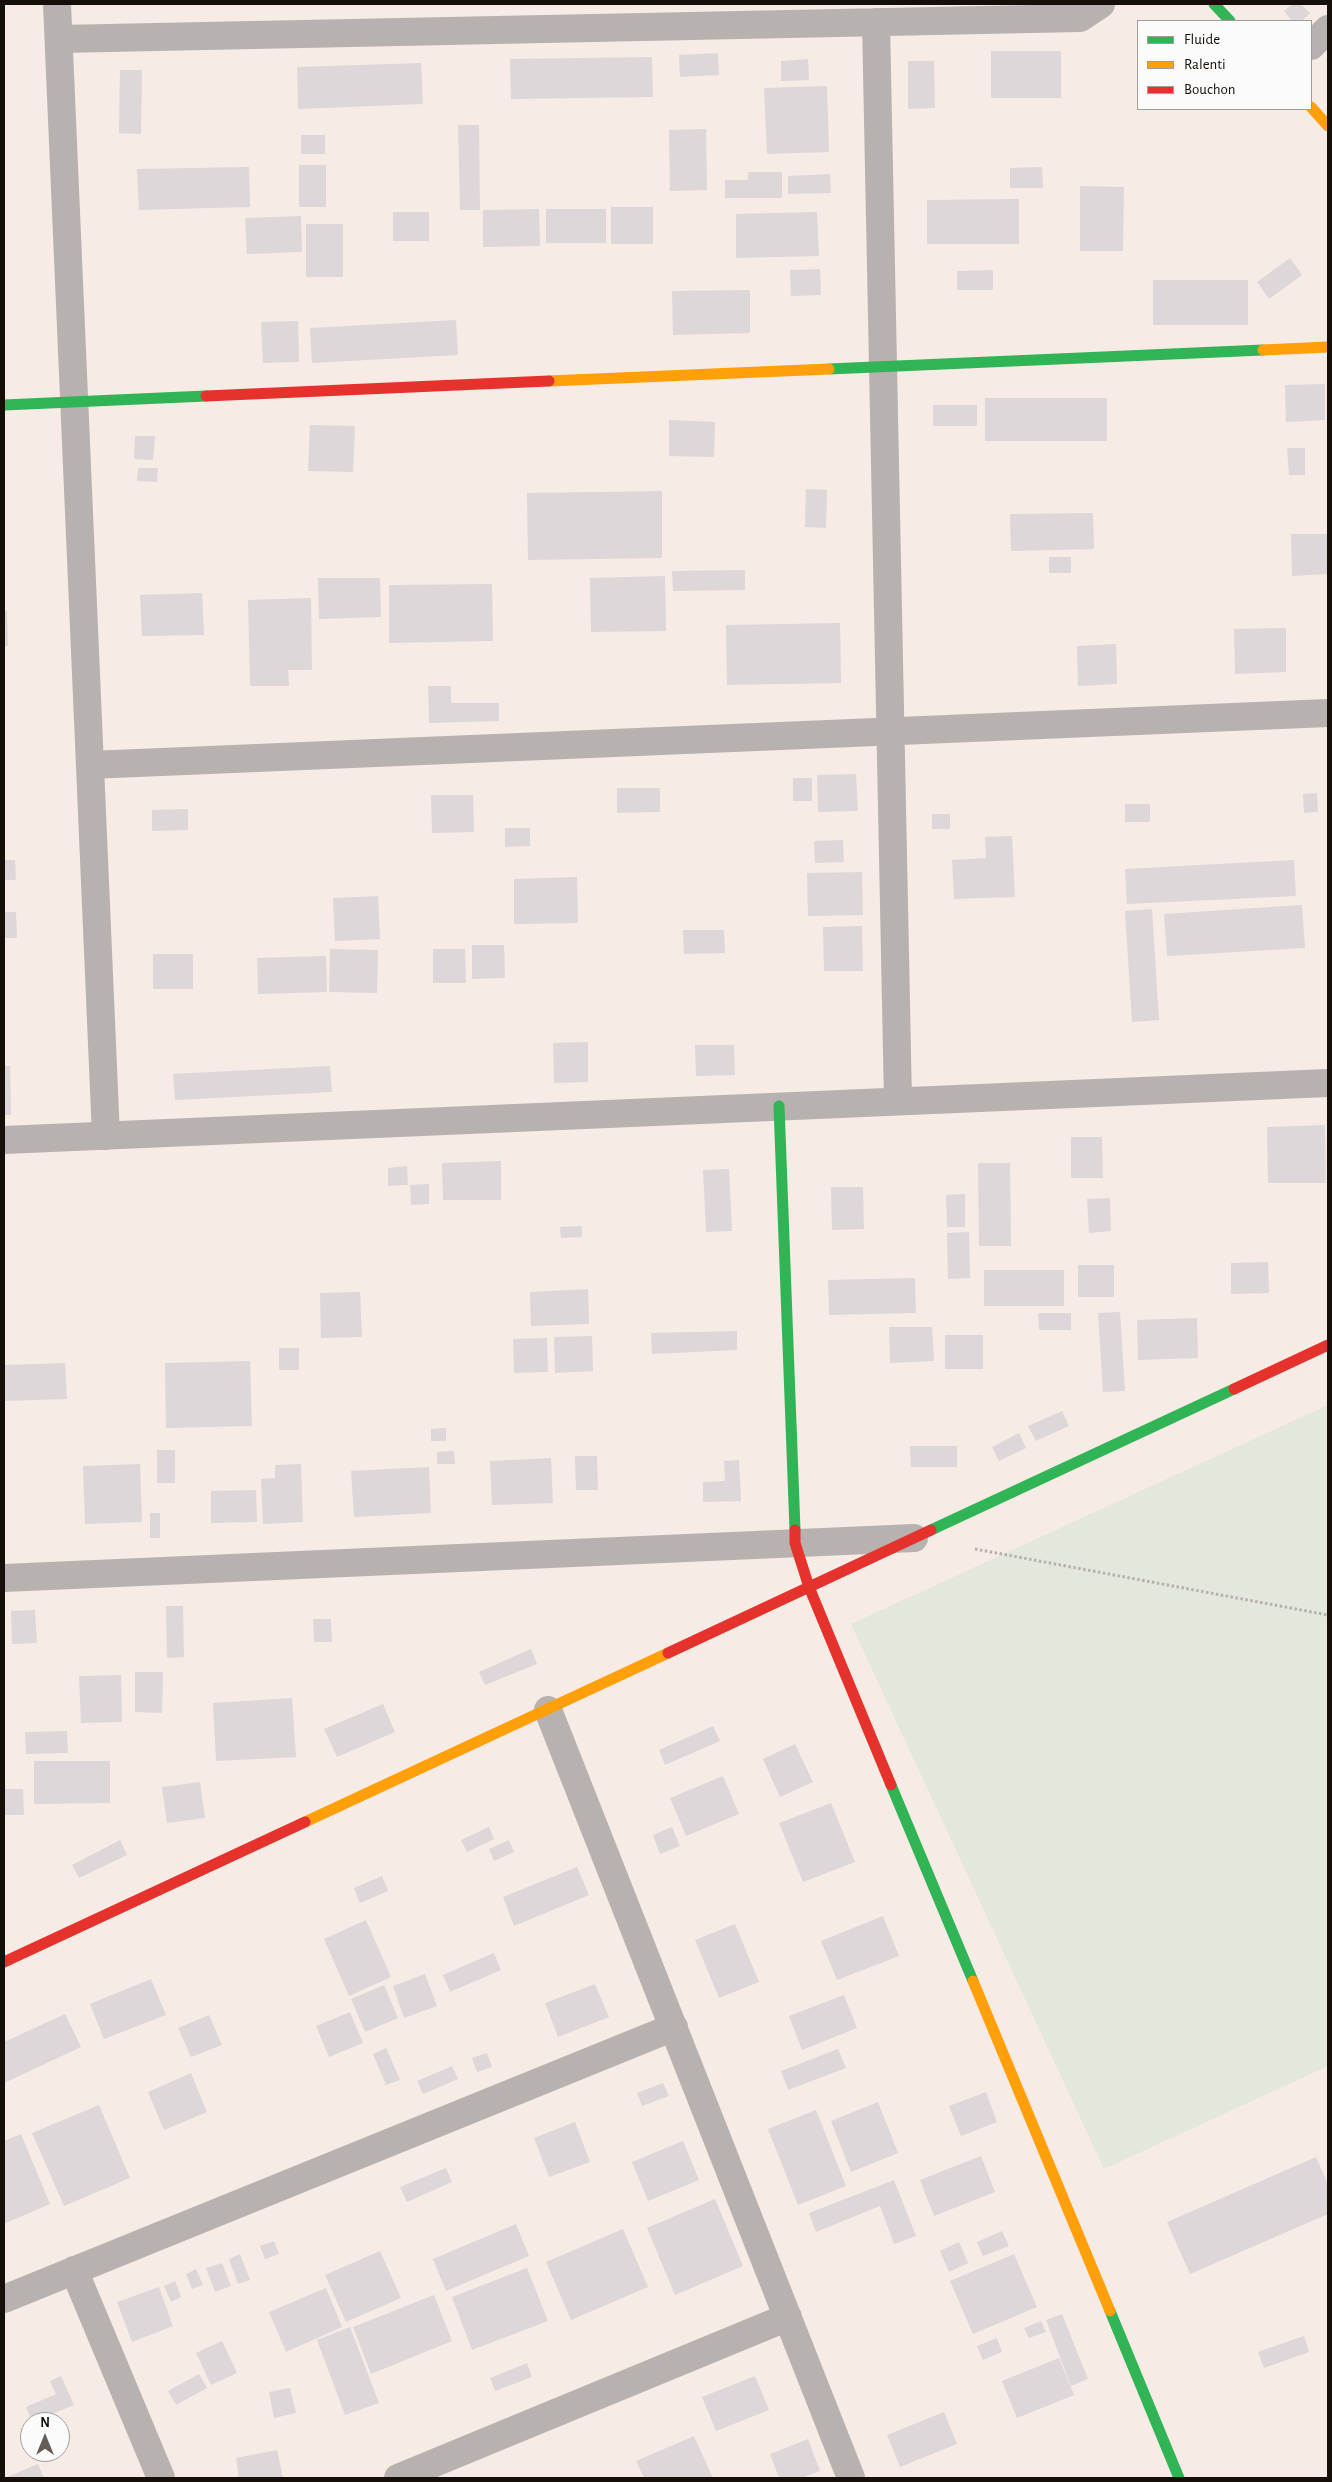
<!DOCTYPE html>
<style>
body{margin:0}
#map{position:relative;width:1332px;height:2482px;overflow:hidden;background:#f6ebe5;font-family:"Alegreya Sans",sans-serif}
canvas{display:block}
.frame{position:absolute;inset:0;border:5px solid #160f09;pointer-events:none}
.legend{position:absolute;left:1137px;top:20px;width:175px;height:90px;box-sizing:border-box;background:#fbfbfb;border:1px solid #9f9d9a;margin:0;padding:6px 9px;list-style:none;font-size:15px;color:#160f09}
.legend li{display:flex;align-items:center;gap:10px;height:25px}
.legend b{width:25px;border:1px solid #9f9d9a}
.north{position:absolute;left:20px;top:2412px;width:50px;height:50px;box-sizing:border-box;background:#fbfbfb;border:1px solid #9f9d9a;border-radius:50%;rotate:0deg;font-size:14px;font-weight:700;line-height:20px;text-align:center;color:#160f09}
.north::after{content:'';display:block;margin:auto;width:18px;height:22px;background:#645c56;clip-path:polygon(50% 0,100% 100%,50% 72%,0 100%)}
</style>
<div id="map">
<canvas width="1332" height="2482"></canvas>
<div class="frame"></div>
<ul class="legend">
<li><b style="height:6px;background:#30b455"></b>Fluide</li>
<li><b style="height:6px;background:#ff9f0a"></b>Ralenti</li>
<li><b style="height:6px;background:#e5322d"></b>Bouchon</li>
</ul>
<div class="north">N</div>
</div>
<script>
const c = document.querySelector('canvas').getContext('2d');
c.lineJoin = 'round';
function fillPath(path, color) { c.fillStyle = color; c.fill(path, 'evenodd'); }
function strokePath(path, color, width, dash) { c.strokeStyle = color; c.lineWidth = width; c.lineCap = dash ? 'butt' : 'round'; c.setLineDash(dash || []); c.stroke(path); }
fillPath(new Path2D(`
 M1328,1405V2066L1104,2169L851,1624Z`), '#e3e7dc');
fillPath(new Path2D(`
 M1292,4H1301L1310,13L1302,21H1292L1284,11Z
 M991,51H1061V98H991Z
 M718,53L719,75L680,77L679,55Z
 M652,57L653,97L511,99L510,59Z
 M808,59L809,80L781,81V61Z
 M908,61H934L935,108L908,109Z
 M421,63L423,104L298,109L297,67Z
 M120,70H142L141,134L119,133Z
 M827,86L829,152L767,154L764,88Z
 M458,125H479L480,210H460Z
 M706,129L707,190L670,191L669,130Z
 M301,135H325V154H301Z
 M299,165H326V207H299Z
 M249,167L250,207L139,210L137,169Z
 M1042,167L1043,188H1010V168Z
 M748,172H782V198H725V180H748Z
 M830,174L831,193L788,194V176Z
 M1080,186L1124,187L1123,251H1080Z
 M1019,199V244H927V200Z
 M611,207H653V244H611Z
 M539,209L540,246L483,247V210Z
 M546,209H606V243H546Z
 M393,212H429V241H393Z
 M817,212L819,256L736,258V214Z
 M301,216L302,252L247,254L245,218Z
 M306,224H343V277H306Z
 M1290,258L1302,275L1269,299L1257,282Z
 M820,269L821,295L791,296L790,270Z
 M993,270V290H957V271Z
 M1153,280H1248V325H1153Z
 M750,290V333L673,335L672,291Z
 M456,320L458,355L312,363L310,328Z
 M298,321L299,362L263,363L261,322Z
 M1325,384V420L1286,422L1285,385Z
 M985,398H1107V441H985Z
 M933,405H977V426H933Z
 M669,420L715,422L714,457L669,456Z
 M310,425L355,426L353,472L308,471Z
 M135,436H155L153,460L134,459Z
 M1287,448H1305V475H1289Z
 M138,468H158L157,482L137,481Z
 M806,489L827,490L826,528L805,527Z
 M662,491V558L528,560L527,493Z
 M1093,513L1094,549L1011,551L1010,514Z
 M1291,534H1328V574L1292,576Z
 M1049,557H1071V573H1049Z
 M745,570V590L673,591L672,571Z
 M665,576L666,631L591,632L590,578Z
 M318,578H380L381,617L319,619Z
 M492,584L493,641L389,643V585Z
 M202,593L204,635L142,636L140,595Z
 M311,598L312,670H288L289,686H250L248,600Z
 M4,611H7L8,646H4Z
 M840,623L841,683L727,685L726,625Z
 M1286,628V672L1235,674L1234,629Z
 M1116,644L1117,684L1078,686L1077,646Z
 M428,686H451V703H499V721L429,723Z
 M856,774L858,811L818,812L817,775Z
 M793,778H812V801H793Z
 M617,788H660V812L617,813Z
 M1317,793L1318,812L1304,813L1303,794Z
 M431,795H473L474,832L432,833Z
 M1125,804H1150V822H1125Z
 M188,809V830L152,831V810Z
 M932,814H950V829H932Z
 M505,828H530V846L505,847Z
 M1012,836L1015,897L954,899L952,860L986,858L985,837Z
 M843,840L844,862L815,863L814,841Z
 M4,860H15L16,880H4Z
 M1294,860L1296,896L1127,904L1125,869Z
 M862,872L863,915L808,916L807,873Z
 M577,877L578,923L514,924V879Z
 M378,896L380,939L335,941L333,898Z
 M1302,905L1305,948L1167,956L1164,914Z
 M1152,909L1159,1020L1132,1022L1125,911Z
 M4,912H16L17,938H4Z
 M862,926L863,971H824L823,927Z
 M683,930H724L725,953L684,954Z
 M472,945H504L505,978L472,979Z
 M330,949L378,950L377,993L329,992Z
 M433,949H465L466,983H433Z
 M153,954H193V989H153Z
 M326,956L327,992L258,994L257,958Z
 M588,1042V1082L554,1083L553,1043Z
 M695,1045H734L735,1075L696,1076Z
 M4,1066H10L11,1115H4Z
 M330,1066L332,1092L175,1100L173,1074Z
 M1325,1125L1326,1183H1268L1267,1127Z
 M1071,1137H1102L1103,1178H1071Z
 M501,1161V1200H443L442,1163Z
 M978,1163H1010L1011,1246H979Z
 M407,1166L408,1185L388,1186V1168Z
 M729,1169L732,1231L706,1232L703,1170Z
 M429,1184V1204L411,1205L410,1185Z
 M831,1187H863L864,1229L832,1230Z
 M965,1194V1227H947L946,1195Z
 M1110,1198L1111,1231L1089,1233L1087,1199Z
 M582,1226V1237L561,1238L560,1227Z
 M969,1232L970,1278L948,1279L947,1233Z
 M1268,1262L1269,1293L1231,1294V1263Z
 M1078,1265H1114V1297H1078Z
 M984,1270H1064V1306H984Z
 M915,1278L916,1313L829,1315L828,1280Z
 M588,1289L589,1324L531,1326L530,1292Z
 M360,1292L362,1337L321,1338L320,1293Z
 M1120,1312L1125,1391L1103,1392L1098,1313Z
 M1038,1313H1071V1330H1039Z
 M1197,1318L1198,1358L1138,1360L1137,1320Z
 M889,1327H932L934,1361L890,1363Z
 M737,1331V1350L652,1354L651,1333Z
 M945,1335H983V1369H945Z
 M592,1336L593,1371L555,1373L554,1337Z
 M547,1338L548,1372L514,1373L513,1339Z
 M279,1348H299V1370H279Z
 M250,1361L252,1426L166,1428L165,1363Z
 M65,1363L67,1399L4,1401V1365Z
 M1062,1411L1069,1426L1036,1441L1028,1426Z
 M446,1428V1441H431V1429Z
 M1019,1433L1026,1448L999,1461L992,1447Z
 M910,1446H957V1467H911Z
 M157,1450H175V1483H157Z
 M454,1451L455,1464H437V1452Z
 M575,1456H597L598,1490H576Z
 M551,1458L553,1503L492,1505L490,1461Z
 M739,1460L741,1501L703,1502V1482L725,1481L724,1461Z
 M140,1464L142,1522L85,1524L83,1466Z
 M301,1464L303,1522L263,1524L261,1479L275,1478V1465Z
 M429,1467L431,1513L354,1517L351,1471Z
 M256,1490L257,1522L211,1523V1491Z
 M150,1513H160V1538H150Z
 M166,1606H183L184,1657L167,1658Z
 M35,1610L37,1643L12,1644L11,1611Z
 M313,1619H331L332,1642H314Z
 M531,1649L537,1664L485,1685L479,1672Z
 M135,1672H163L162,1713L135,1712Z
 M121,1675L122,1722L81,1723L79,1676Z
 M292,1698L296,1757L216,1761L213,1703Z
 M383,1704L395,1732L337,1757L324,1729Z
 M713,1726L720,1741L665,1765L659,1750Z
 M67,1731L68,1753L26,1754L25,1732Z
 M795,1744L813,1782L780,1797L763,1759Z
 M34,1761H110V1803L34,1804Z
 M723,1776L739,1814L686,1836L670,1798Z
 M200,1782L205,1818L167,1823L162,1787Z
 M4,1789H23L24,1815H4Z
 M831,1803L855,1862L803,1882L779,1823Z
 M489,1827L494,1839L467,1852L461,1840Z
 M672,1827L680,1846L660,1854L653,1835Z
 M120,1840L127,1855L79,1878L72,1865Z
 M509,1840L514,1852L494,1861L489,1849Z
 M577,1867L589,1895L514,1926L503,1897Z
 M382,1876L388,1891L360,1903L354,1888Z
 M883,1916L899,1956L837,1980L821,1941Z
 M366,1920L391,1977L349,1996L324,1939Z
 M735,1924L759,1982L719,1998L695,1940Z
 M494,1953L501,1970L450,1992L443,1975Z
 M425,1974L437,2006L404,2018L393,1986Z
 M151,1979L166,2015L104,2039L90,2004Z
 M595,1984L609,2017L558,2037L545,2003Z
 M384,1985L398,2018L365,2032L351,1999Z
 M844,1995L857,2028L802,2050L789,2016Z
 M350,2012L363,2043L329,2057L316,2026Z
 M65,2014L81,2047L4,2083V2042Z
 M209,2015L222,2045L191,2057L178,2028Z
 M386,2048L400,2080L386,2085L373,2054Z
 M838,2049L846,2068L788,2090L781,2071Z
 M487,2053L492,2067L477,2072L472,2058Z
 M452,2066L458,2079L423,2094L417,2081Z
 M191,2073L207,2112L164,2130L148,2092Z
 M663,2083L669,2096L642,2106L637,2093Z
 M986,2092L997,2122L961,2136L949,2106Z
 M878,2102L898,2153L851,2172L831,2121Z
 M99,2105L130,2178L64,2206L32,2133Z
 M816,2110L846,2186L798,2205L768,2129Z
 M575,2122L590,2162L549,2177L534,2138Z
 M21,2134L50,2204L4,2224V2141Z
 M683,2141L699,2180L648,2201L632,2162Z
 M981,2156L995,2192L934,2216L920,2180Z
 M1316,2157L1328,2184V2214L1190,2274L1167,2222Z
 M446,2168L452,2182L407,2202L400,2187Z
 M894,2180L916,2236L894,2244L880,2206L816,2232L809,2213Z
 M715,2199L743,2266L675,2295L647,2228Z
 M516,2224L529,2256L446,2291L433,2259Z
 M623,2229L648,2287L571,2320L546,2262Z
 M1002,2231L1009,2246L983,2256L977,2242Z
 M274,2241L279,2254L265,2259L260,2246Z
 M959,2242L968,2263L949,2272L940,2251Z
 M380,2251L401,2298L346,2322L325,2275Z
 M240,2254L250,2280L238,2284L229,2259Z
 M1014,2254L1037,2307L973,2334L950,2281Z
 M222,2263L231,2286L215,2292L206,2268Z
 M527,2268L548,2321L472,2350L452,2297Z
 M196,2269L203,2285L192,2289L186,2274Z
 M175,2281L181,2297L171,2302L164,2286Z
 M159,2287L173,2326L132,2342L117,2302Z
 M326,2288L342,2327L286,2352L269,2312Z
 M434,2295L452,2341L371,2374L353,2327Z
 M1062,2314L1088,2379L1071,2386L1046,2320Z
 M1041,2321L1046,2332L1029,2338L1024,2328Z
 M350,2327L379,2403L345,2415L317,2340Z
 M1304,2336L1309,2352L1264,2368L1258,2352Z
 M997,2338L1002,2352L983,2360L977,2346Z
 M222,2341L237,2373L211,2385L196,2353Z
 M1059,2358L1074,2395L1017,2418L1002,2381Z
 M527,2363L532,2377L495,2391L490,2378Z
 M199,2374L207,2388L176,2405L168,2391Z
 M61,2376L74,2405L32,2422L26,2407L56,2394L50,2381Z
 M755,2376L769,2410L716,2431L702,2397Z
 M290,2388L296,2413L274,2418L269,2392Z
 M944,2412L957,2444L900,2467L887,2435Z
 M694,2436L713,2478H644L636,2461Z
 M808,2439L820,2471L802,2478H779L770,2454Z
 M277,2450L283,2478H239L236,2458Z
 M38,2464L44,2478H5Z`), '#ddd7da');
strokePath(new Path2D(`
 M975,1549L1328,1615`), '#b7b0af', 3, [2.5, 2.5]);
strokePath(new Path2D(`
 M57,4L106,1136
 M876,22L898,1101
 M59,39L1080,18L1101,4
 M1311,46L1328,29
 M90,765L1328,713
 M4,1140L1328,1083
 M4,1578L914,1538
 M548,1710L851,2478
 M74,2270L161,2478
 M4,2299L674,2027
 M398,2478L788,2317`), '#b7b1b0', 28);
strokePath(new Path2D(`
 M1214,4L1230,21
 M829,369L1263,350
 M4,405L206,396
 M779,1106L795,1530
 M931,1530L1234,1389
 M891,1785L973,1981
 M1110,2311L1179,2478`), '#30b455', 11);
strokePath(new Path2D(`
 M1311,107L1328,126
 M1263,350L1328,347
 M549,381L829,369
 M305,1822L668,1653
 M973,1981L1110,2311`), '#ff9f0a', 11);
strokePath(new Path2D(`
 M206,396L549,381
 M1234,1389L1328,1345
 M795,1530V1543L809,1587L891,1785
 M668,1653L931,1530
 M4,1962L305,1822`), '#e5322d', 11);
</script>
